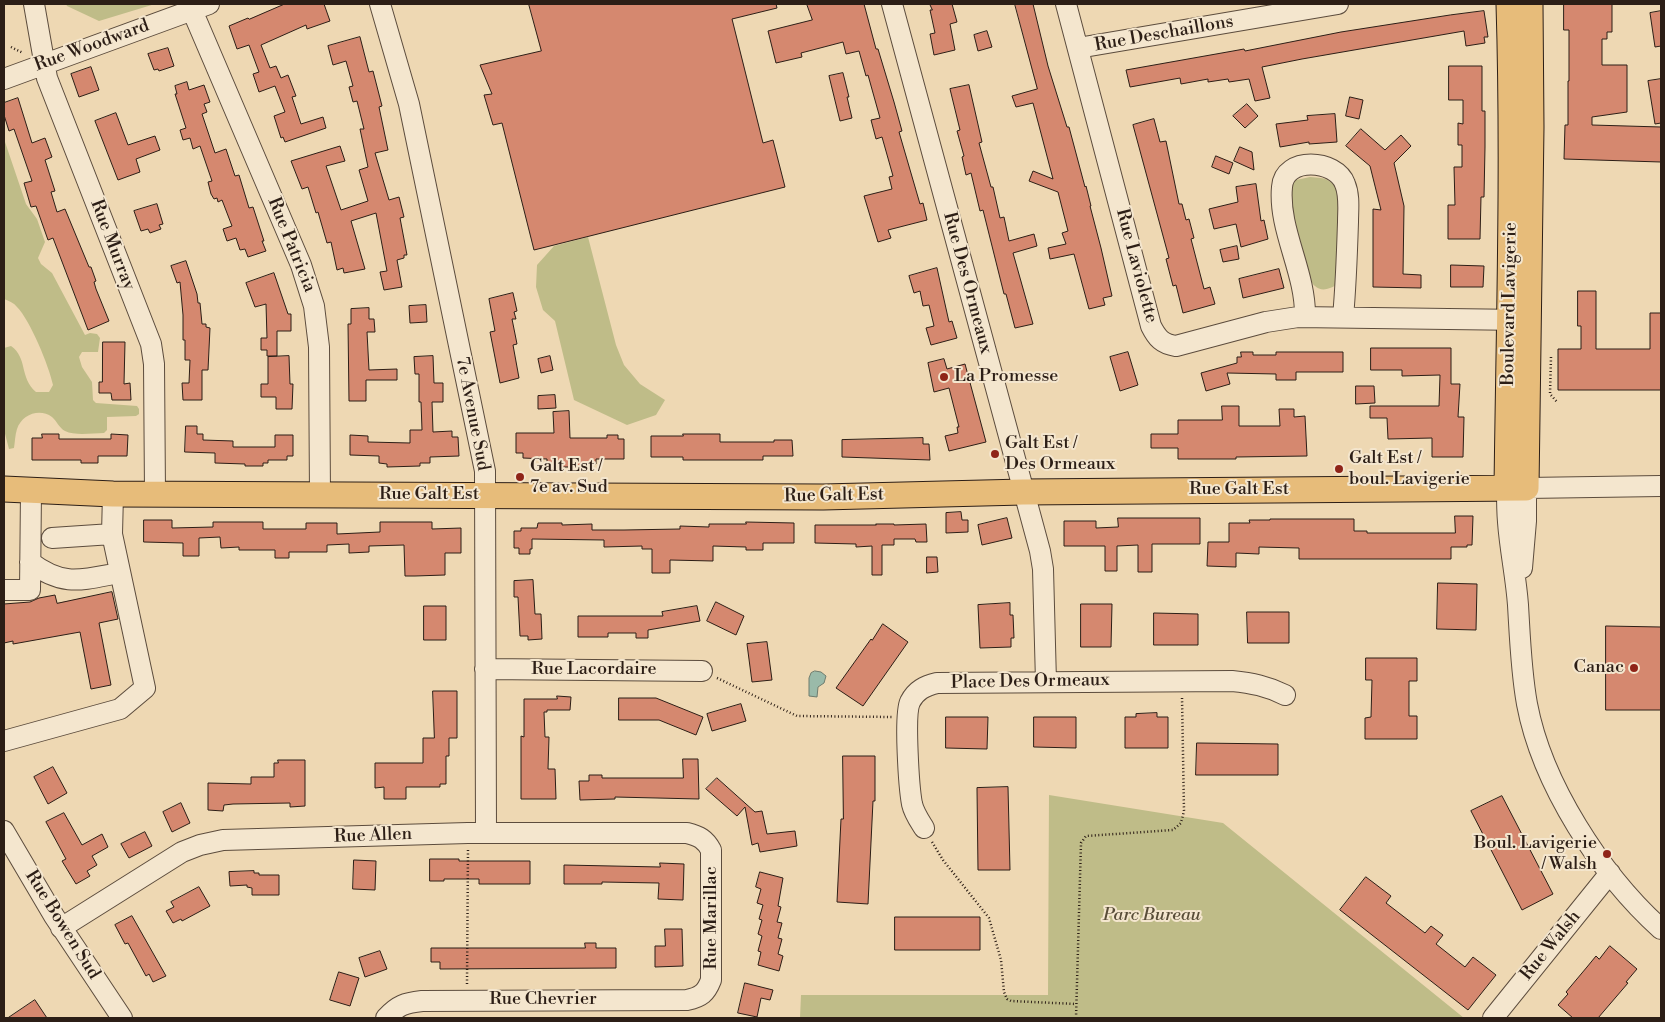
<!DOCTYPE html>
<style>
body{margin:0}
#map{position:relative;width:1665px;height:1022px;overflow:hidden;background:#eed8b3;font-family:"Libre Bodoni",serif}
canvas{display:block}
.frame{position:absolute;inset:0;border:5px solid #2c1e16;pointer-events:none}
</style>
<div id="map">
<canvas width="1665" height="1022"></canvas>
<div class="frame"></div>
</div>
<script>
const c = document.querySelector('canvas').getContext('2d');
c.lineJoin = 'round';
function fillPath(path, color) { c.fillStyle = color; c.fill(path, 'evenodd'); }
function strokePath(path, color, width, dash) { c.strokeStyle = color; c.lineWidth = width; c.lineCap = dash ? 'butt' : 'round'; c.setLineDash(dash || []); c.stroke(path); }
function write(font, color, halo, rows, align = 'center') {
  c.font = font + ' "Libre Bodoni",serif'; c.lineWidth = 4; c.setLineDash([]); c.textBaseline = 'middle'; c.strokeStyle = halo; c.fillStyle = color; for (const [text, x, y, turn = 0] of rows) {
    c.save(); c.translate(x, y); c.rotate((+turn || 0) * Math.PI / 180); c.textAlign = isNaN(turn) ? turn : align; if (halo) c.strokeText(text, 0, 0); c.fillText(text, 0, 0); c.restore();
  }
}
fillPath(new Path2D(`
 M66,4H155L99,21L67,6Z
 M4,139L26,204L37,219L45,242L38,258L41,264L52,273L85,335L90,333L97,334L100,338L98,352H82L79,357L82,367L92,382L93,400L96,403L137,406L139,409V414L136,416L107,417V430L104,433C93,433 75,436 65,431C59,428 57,421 52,417C40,408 22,414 17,429C15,435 15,442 14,448L9,449L4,430V348L11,346C28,358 19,377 36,392H49L53,385C49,366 30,320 17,307C14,303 9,301 4,299Z
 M1310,177C1327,178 1331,179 1340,194L1336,285C1330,289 1321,292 1315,286C1306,279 1290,212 1290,199C1290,194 1291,189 1292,184L1296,180Z
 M588,237L616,345L624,365L640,384L665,400L656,415L627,425L574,400L555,321L543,310L536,287L537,265L554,246Z
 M1049,795L1223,823L1464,1018H800L801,995H1048Z`), '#bfbc88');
const water = new Path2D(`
 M815,671L821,672L826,676L824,683L818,687L817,697L809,696V678L811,673Z`);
fillPath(water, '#9abaa9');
strokePath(water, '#6e7c6e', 1);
const building = new Path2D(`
 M285,4H324L330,21L307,29L306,25L261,45L270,68L276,66L281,78L288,75L296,96L292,97L301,124L323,117L326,128L285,142L283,137L281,138L274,116L285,112L275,86L259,92L253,74L259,72L249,45L237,49L229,26L248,18L249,19Z
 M529,4H776L777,8L732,19L763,143L773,140L785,187L534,250L502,123L493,125L484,95L492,94L480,65L541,51Z
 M807,4H864L876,49H878L894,102L902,131L899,132L920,204L923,203L927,220L888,230L891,238L878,242L864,196L892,189L889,177L893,176L882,137L876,139L871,120L880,118L868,75L866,76L859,51L846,54L843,42L801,53L802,57L776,63L768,31L812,20Z
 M930,4H952L957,22L950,24L955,50L934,55L930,34L935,33L930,10H932Z
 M1015,4H1033L1048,66L1067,127H1069L1085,187L1086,186L1091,206H1090L1101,248L1112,296L1103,298L1105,305L1089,309L1074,254L1050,259L1048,248L1066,244L1062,233L1068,231L1058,192L1029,181L1033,171L1053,179L1033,103L1016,107L1012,96L1037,89Z
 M1564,4H1612V32H1607V39H1602V65H1627V112L1592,117V125L1661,127V162L1564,159L1565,125H1568V81H1569V30H1564Z
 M1484,11L1488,37H1484L1485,43L1466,46L1464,31L1302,59L1262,67L1270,98L1255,101L1249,79L1229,82L1228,79L1208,82V79L1181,84L1180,78L1130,87L1126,70L1233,51L1244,49L1245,51L1341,32L1450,15Z
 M1661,11V46L1655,47L1650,13Z
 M987,31L992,47L978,51L974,35Z
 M360,37L369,72L373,71L382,106L379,107L388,150L375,153L389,200L399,197L404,217L400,218L407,255H404V258L397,260L402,287L384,290L380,272L387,271L376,213L351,221L365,269L344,273L343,268L337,270L331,242L327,243L318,212L316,213L308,187L302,189L291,161L340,146L345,161L326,166L341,210L368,201L359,170L368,167L360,129H364L357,101L353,102L349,87L353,86L346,61L333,65L328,46Z
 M168,48L174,66L159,71L158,69L154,70L148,54Z
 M1449,66H1482V111H1485V147L1484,197H1481L1480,239H1448V205H1455L1454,167H1462V145H1458V123L1463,124V100H1449Z
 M91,67L99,90L79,97L71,74Z
 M843,73L849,97H847L852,118L840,121L829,76Z
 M1661,79V123L1655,124L1648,81Z
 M187,82L189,90L204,85L210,102L204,104L207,112L202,114L215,153L226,149L235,176L239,175L249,208L253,207L264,241H262L266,251L248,257L245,249L240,250L236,238L227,241L223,229L232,226L222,200L218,202L217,198L214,199L211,194L208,182L212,181L200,146L193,149L190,138L183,140L180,130L186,128L175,94H177L175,86Z
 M969,85L982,142L979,143L991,187H993L1000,218L1004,217L1009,241L1034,234L1037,246L1013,253L1033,324L1015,328L1006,294H1004L983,210L980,211L971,173L966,175L962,157L964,156L957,131L960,130L950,89Z
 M1350,97L1363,100L1359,119L1346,116Z
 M18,98L32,143L45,138L52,157L45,160L55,191L51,192L57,212L65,209L89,267H91L96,281L94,282L96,289L109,321L88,330L53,238L48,240L36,206L31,207L24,183L32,181L14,129L9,131L4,115V103Z
 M1247,104L1258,116L1245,128L1233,116Z
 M116,113L128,145L155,136L160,150L136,159L140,172L118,180L95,121Z
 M1335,114L1337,142L1309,144V142L1280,147L1276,124L1308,120L1307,116Z
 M1154,119L1160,142L1166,141L1179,204H1182L1186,220L1189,219L1194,238L1191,239L1204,289L1210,287L1215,304L1183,313L1176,285L1173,286L1166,259L1169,258L1133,125Z
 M1361,129L1385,150L1401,135L1411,146L1394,163L1404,206L1403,274L1421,275V288L1373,287V209L1381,210L1370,166L1346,146Z
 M1240,147L1252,152L1254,170L1234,161Z
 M1216,156L1233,163L1229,174L1212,167Z
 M1256,184L1261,221L1264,220L1268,239L1241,247L1236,224L1214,229L1209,209L1238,202L1236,187Z
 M157,204L163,224L159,225L161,229L150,233L148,229L141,231L134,211Z
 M1237,246L1239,259L1223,262L1220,250Z
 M186,261L197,294L198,303H200L202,324H206V327L210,328L208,370H202V400H183L182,383H189L190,360H185V340H183V315L180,282L177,283L171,266Z
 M1451,265L1484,266L1483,287H1451Z
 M937,268L949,322L952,321L957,338L931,345L926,328L934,326L929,305L923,306L920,291L914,293L909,276Z
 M1279,269L1284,288L1243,298L1239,279Z
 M274,273L288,314H291V331H277V356H267V350H261V338H267L266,304L255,307L246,283Z
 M1578,291H1596V349H1650V313H1661V390H1558V349H1581V326H1578Z
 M513,293L517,311L514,312L516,319H512L517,344L513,345L519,378L500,383L490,332L495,331L489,299Z
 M426,305L427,322L410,323L409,306Z
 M369,308V319H374L375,332H367L369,370L397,369V380H366V401H349L348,324H351V309Z
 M103,342H125L124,384L130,383L131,400H112L111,393H99V382H102Z
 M1371,348H1451V384H1460L1458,417H1464L1463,457H1432V438L1388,439L1387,418H1370V406H1439L1440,375L1402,376V370H1371Z
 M1128,352L1138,385L1120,391L1110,357Z
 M1241,352H1253V355H1276V352H1343V372H1296V380H1276V374L1227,373L1230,384L1206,391L1201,373L1237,363V357H1241Z
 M289,356L290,384H293L292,409H276V397H261V384H268V357Z
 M433,356L434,383H443V402H432L433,432L452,431V437H458L459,456L430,457V463H420V466L387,467V464L379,463V456L350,455V435L368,436V442L410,443V430H422L421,402H419V374H415L414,357Z
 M550,356L553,370L541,373L538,359Z
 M944,359L947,369L965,364L986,442L949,451L945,436L958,433L957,427H959L949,388L934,392L928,363Z
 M1356,386H1374L1375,403L1356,404Z
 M555,395L556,408L538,409V396Z
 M1222,406H1239V426H1280L1279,409H1294V417L1305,416L1307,456L1236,457V459H1178V448H1151V434H1178V420H1222Z
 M569,411L570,438H607V435H618V439H624V459H596V464H587V467H547V459L523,458V453H516V433H554L553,412Z
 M186,426H197V434H203V440L233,441V447H275V435H293V456H287V460H268V463H263V466H245V464L215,463V453L185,452Z
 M42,434H59V439H111V434L128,435L127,456H98V463H81V460H32V438H42Z
 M683,434H720V442H774V440H792L793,456H763V460H683V457H651V436H683Z
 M923,438V444H929L930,460L842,457V440Z
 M961,512L962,520H968V532L946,533V513Z
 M1455,516H1473L1472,545H1467V547H1451V559H1299V548L1259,547V554L1236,553V567L1207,566L1208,542H1229V523H1250L1249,520H1270V519H1354V531H1367V533H1455Z
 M1007,518L1012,538L982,545L978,525Z
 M1118,518H1200V544H1152V572H1138V545L1117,546V571H1105V546H1064V521H1096V528L1118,527Z
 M144,520H172V528L213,527V522H263V529H306V523H337V534L380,532V522H432V529L461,528V553H445V575L415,576H405L404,545L369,546V552L349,553V544L327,545V552H289V558H275V550H239V547L221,548L220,537L199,538V556H183V543L144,542Z
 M746,522L794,523V543H763V550H746V547L713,546V561L670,560V573H652V549H642V546L604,547V540L532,539V549H530V554H519V548H514V531H521V528H537L538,523H562V525L592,524V530H624L680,529V526L709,527V524H746Z
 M876,524H894V525L926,524L927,542H916L915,539H894V545H882V575H872V546L856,547V544L815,543V525H876Z
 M927,557H937L938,572L927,573Z
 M533,580L535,614H541L542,639L528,640V636H520L518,597H514V581Z
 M1438,583L1477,584L1476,630L1437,629Z
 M112,592L118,619L99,623L111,685L91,689L80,632L13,644V641L4,643V604L30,602L39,598L55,595L57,603Z
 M716,602L744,616L736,635L707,621Z
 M1010,603V615H1013L1014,638H1011V647L980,648L978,605Z
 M1081,604H1112L1111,647H1081Z
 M424,606H446V640H424Z
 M697,606L700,621L648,630V638H636V633H608V637H578V616H663L662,612Z
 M1247,612H1289V643H1248Z
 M1154,613L1198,614V645H1154Z
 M883,624L908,642L863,706L836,688L871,639L872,640Z
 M1606,626L1661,627V710H1606Z
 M767,642L772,680L752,682L747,644Z
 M1366,658H1417V681H1409V716H1417V739H1365V718L1371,717L1372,680H1366Z
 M433,691H457V738H449V756H446V784H440V787H406V799H384V787L375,788V763H423V738H434Z
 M557,696L571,697L570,710H547V712H544L545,737H549L548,769H555L556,799H521V736L524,737V699H557Z
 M619,698H656L703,717L696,735L659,720H619Z
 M741,704L746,721L712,731L707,714Z
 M1157,713V717H1168V748H1125V717H1136V714Z
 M946,717H988L987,749L946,748Z
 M1034,717H1076V748L1034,747Z
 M1197,743L1278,744V775H1196Z
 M843,756H875V801H873L868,904L837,902L841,819H843Z
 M683,759H698L699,799L615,797V799L580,800L579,781H589V775H602V778H683Z
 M278,760H305V806L290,807V803L233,804L224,805L223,811L208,810V783L251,784V777H274V763H278Z
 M53,767L67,793L48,804L34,777Z
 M717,778L755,812L762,811L767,834L795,831L797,846L760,852L758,843L752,845L745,807L737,816L706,789Z
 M1008,787L1010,870H978L977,788Z
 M1502,796L1553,894L1522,910L1471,811Z
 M181,803L190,823L172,832L163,812Z
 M64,813L82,845L102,834L108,847L92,856L97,865L87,871L90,876L76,884L62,861L66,859L46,822Z
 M145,832L152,846L129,858L121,844Z
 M430,859H459V861H530V884H479V879H444V881H430Z
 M354,860L376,861L375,890L353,889Z
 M660,863L684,864L683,900L658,899L659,883L602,882V884H564V865L660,867Z
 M254,871V873H259V875H279V895H252V888L247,887V885L230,886L229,872Z
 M760,872L783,878L778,906L781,907L777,922L782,923L778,938L782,939L778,954L783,956L779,971L758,965L761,952L758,951L762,936L758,934L762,920L759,919L763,905L757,903L761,889L756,887Z
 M1366,877L1391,896L1386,903L1425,933L1431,926L1443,935L1436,944L1465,967L1473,957L1496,975L1468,1010L1340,910Z
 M199,887L210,906L182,921L181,919L173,923L166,911L174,907L171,902Z
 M132,916L166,976L153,982L149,974L146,976L128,943L125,944L115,925Z
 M895,917H980V950H895Z
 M665,929H682L683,966L655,967V946H665Z
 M585,943H596V948H616V968L440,969V962H431V948H585Z
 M1610,946L1637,969L1626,982L1628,983L1598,1018H1573L1558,1005L1568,994L1566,992L1587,967L1596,956L1599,959Z
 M380,951L387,969L365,977L359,958Z
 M339,972L359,978L350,1006L330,1000Z
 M745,983L773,990L770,1000L761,998L757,1017L738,1013Z
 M35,1000L47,1018H8Z`);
fillPath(building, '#d5886f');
strokePath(building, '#2c1e16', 1);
const minor = new Path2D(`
 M34,4L47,78L151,344L154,364L155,493
 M380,4L409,104L485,471L486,833
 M892,4L1040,551L1043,569L1046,682
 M1066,4L1151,326C1157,338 1162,344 1176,346L1266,322L1298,317L1523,320
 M192,10L301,265L314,306L319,347L320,495
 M1078,48L1338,4
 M4,79L209,4
 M1305,317C1306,272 1278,230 1282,187C1284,156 1336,159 1345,184C1350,196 1348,210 1348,222C1347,254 1346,285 1343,317
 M1507,488C1507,499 1507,511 1508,522C1510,550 1516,577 1518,605C1520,638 1521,671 1527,704C1542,784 1601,875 1661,929
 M52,538L112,534
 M30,562C63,587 81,580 119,573
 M1522,568L1526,521V488L1661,486
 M4,590H30L31,491
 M485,669L702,671
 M4,741L120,709L145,688L112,534L113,494
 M924,828C919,820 914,813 912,804C909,788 904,715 910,702C916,690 925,686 937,683L1232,681C1252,683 1267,686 1285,695
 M4,831L54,916L122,1018
 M61,928L182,852L200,845L223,840L468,833H687C699,836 705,839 711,850V980C706,993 701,997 687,1000L422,1001C405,1003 398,1005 386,1018
 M1493,1018L1610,873`);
const major = new Path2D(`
 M1507,488C1509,326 1514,165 1509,4
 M4,489L113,494L823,497L1023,492L1526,488L1531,127L1530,4`);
strokePath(minor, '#5c4c3d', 22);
strokePath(major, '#2c1e16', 27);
strokePath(new Path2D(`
 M11,47L23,53
 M1551,357L1550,394L1558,403
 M717,678L797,716L892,717
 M932,842L943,860L989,918L1001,960L1004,992L1007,999L1011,1001L1076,1004
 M467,984L468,849
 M1076,1018L1081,843L1086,836L1173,830L1181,823L1184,811L1182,697`), '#2c1e16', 2.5, [1, 2.5]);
strokePath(minor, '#f4e6ce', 20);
strokePath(major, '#e7bc7a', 25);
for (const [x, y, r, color] of [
 [944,377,5,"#8f2418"],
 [995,454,5,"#8f2418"],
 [1339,469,5,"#8f2418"],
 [520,477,5,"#8f2418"],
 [1634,668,5,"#8f2418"],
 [1607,854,5,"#8f2418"]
]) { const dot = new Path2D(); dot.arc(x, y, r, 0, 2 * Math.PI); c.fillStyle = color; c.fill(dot); strokePath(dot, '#f4e6ce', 2); }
write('18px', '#2c1e16', '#f4e6ce', [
 ["Rue Deschaillons",1164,34,-10],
 ["Rue Woodward",92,46,-20],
 ["Rue Murray",112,245,69],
 ["Rue Patricia",291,245,68],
 ["Rue Laviolette",1136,266,75],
 ["Rue Des Ormeaux",967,283,75],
 ["Boulevard Lavigerie",1510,304,-89],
 ["7e Avenue Sud",472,414,79],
 ["Rue Galt Est",1239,490],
 ["Rue Galt Est",429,495],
 ["Rue Galt Est",834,496,-1],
 ["Rue Lacordaire",594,670],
 ["Place Des Ormeaux",1030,682,-1],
 ["Rue Allen",373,836,-2],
 ["Rue Marillac",712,918,-90],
 ["Rue Bowen Sud",62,925,58],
 ["Rue Walsh",1551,946,-51],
 ["Rue Chevrier",543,1000]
]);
write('18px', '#2c1e16', '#f4e6ce', [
 ["La Promesse",954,377],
 ["Galt Est /",1005,444],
 ["Des Ormeaux",1005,465],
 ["Galt Est /",1349,459],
 ["boul. Lavigerie",1349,480],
 ["Galt Est /",530,467],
 ["7e av. Sud",530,488],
 ["Canac",1624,668,"right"],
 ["Boul. Lavigerie",1597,844,"right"],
 ["/ Walsh",1597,865,"right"]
], 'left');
write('italic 18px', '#584d38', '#f4e6ce', [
 ["Parc Bureau",1152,916]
]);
</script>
